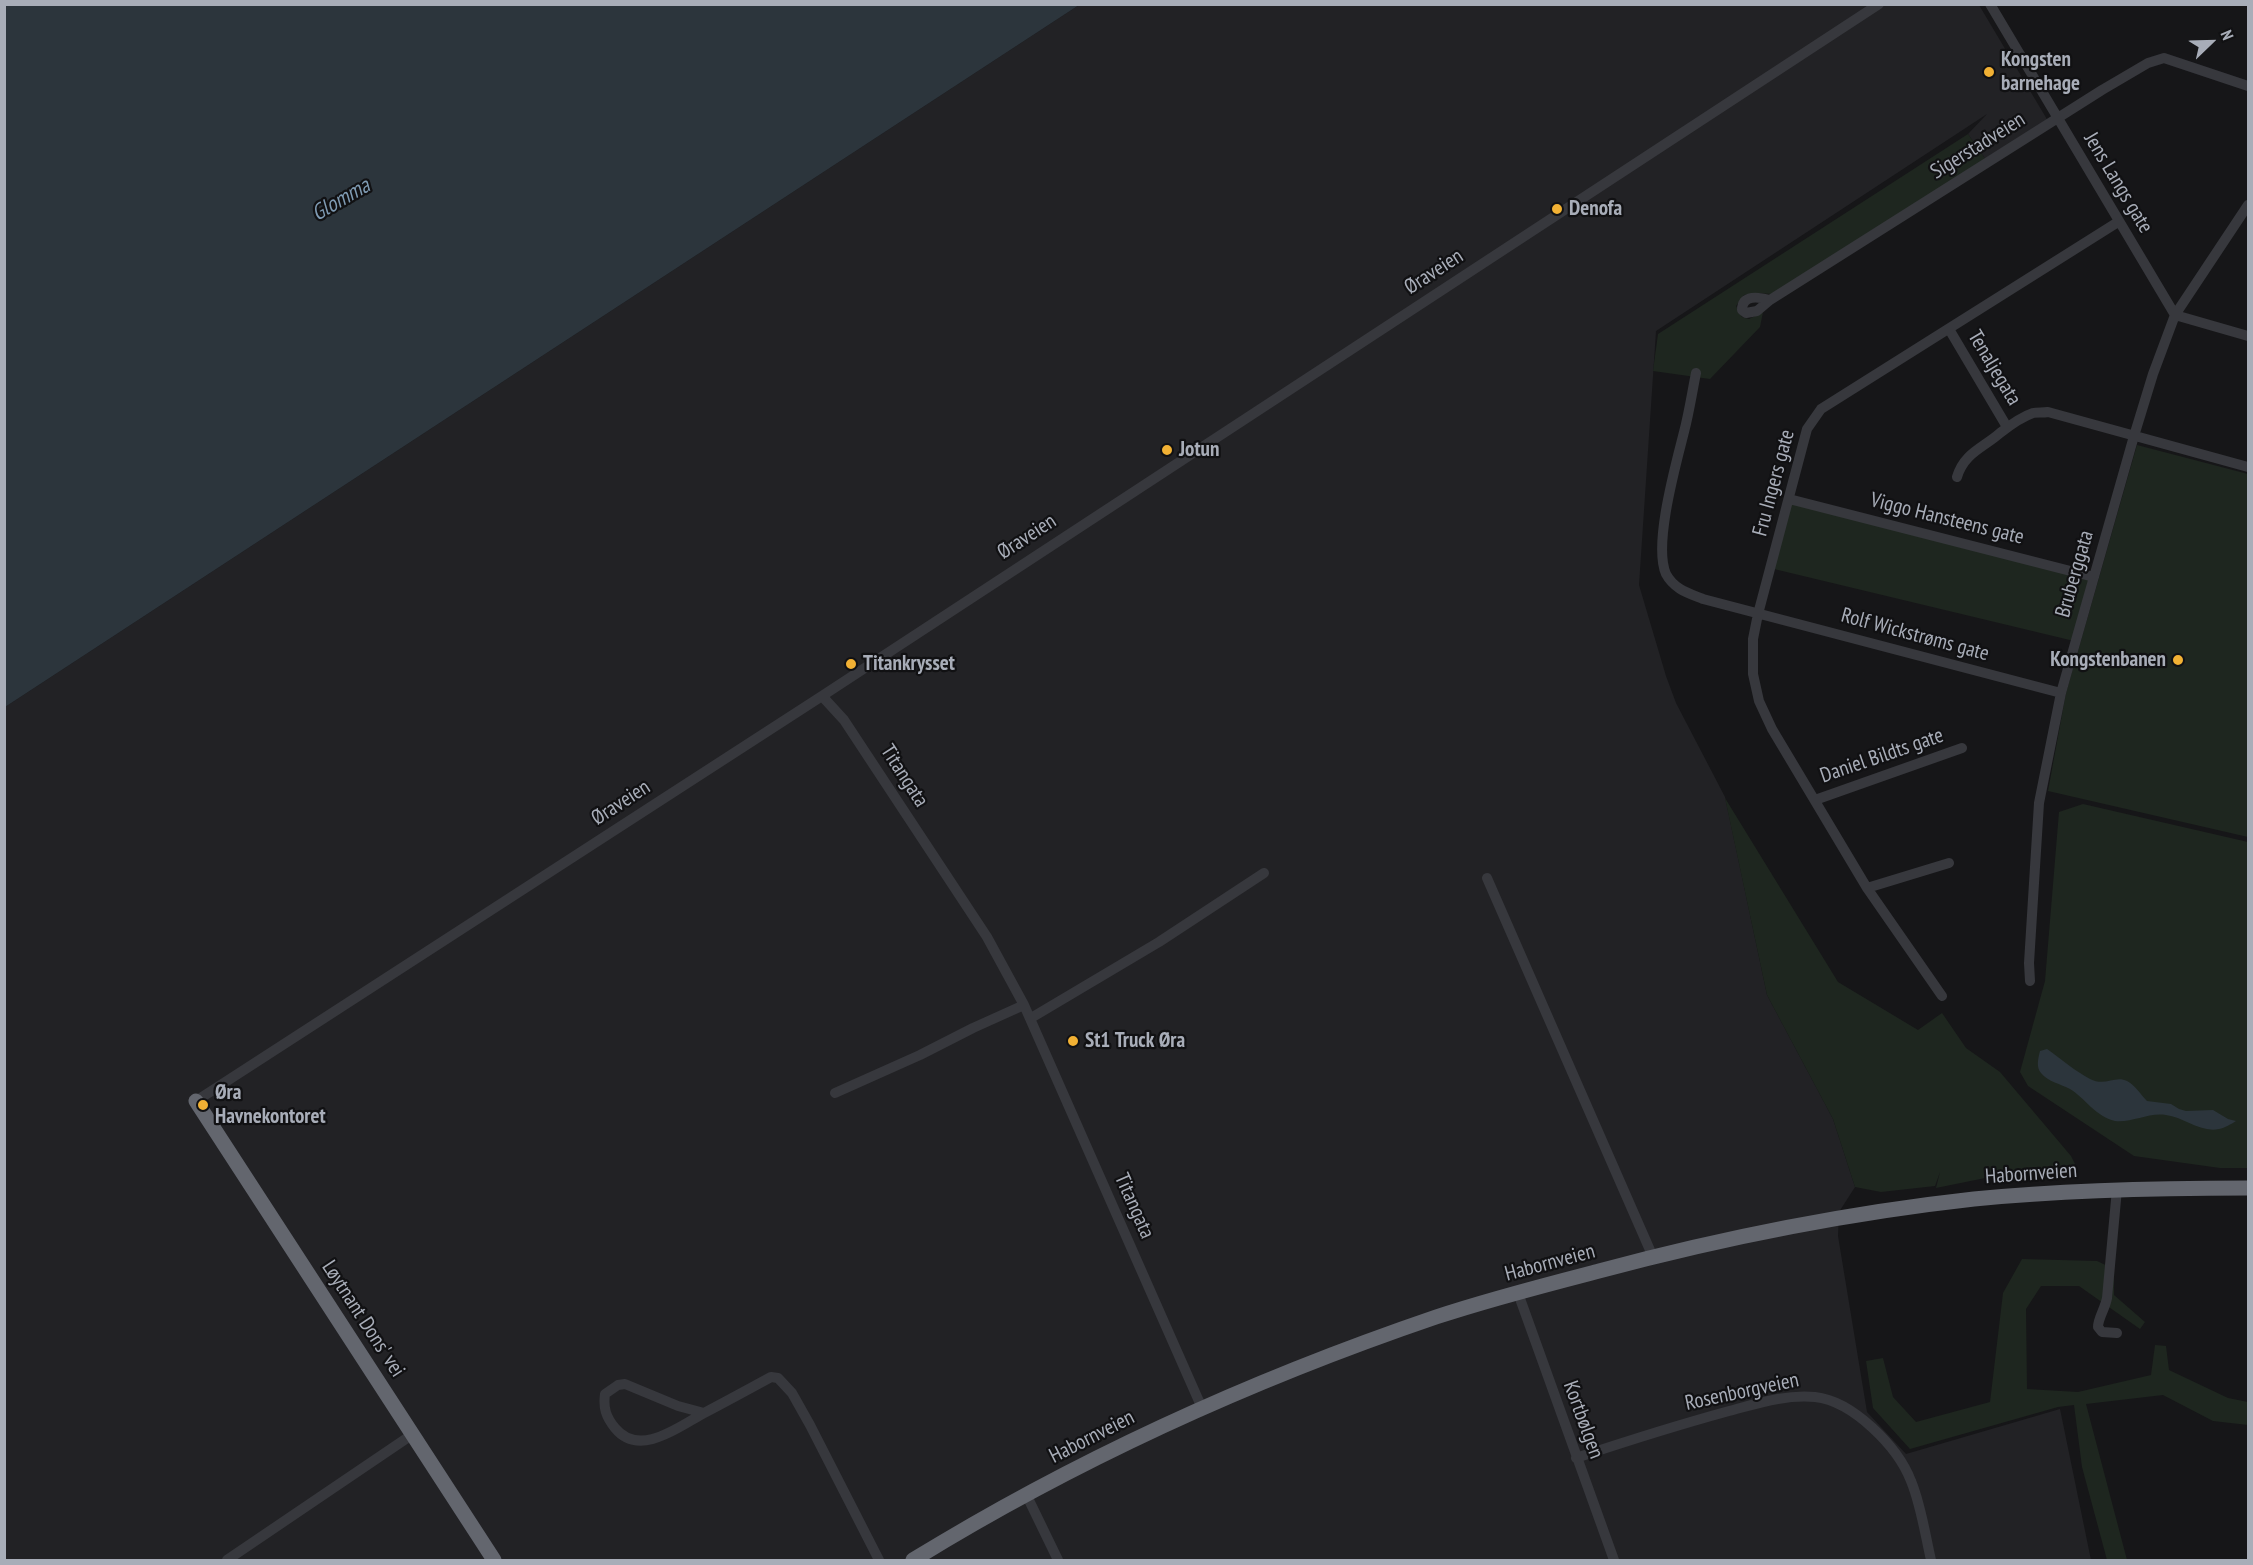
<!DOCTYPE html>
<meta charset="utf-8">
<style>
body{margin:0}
#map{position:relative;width:2253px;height:1565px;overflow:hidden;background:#161618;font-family:"PT Sans Narrow",sans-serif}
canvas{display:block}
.frame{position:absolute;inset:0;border:6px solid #a8adb8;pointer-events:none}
.north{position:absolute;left:2181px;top:12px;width:60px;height:60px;-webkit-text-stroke:4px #111113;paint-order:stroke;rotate:67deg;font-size:16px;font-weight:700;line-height:24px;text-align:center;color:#a8adb8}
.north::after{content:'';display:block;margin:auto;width:21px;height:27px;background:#a8adb8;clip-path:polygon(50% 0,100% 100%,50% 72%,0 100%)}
</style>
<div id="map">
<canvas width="2253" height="1565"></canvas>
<div class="frame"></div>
<div class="north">N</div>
</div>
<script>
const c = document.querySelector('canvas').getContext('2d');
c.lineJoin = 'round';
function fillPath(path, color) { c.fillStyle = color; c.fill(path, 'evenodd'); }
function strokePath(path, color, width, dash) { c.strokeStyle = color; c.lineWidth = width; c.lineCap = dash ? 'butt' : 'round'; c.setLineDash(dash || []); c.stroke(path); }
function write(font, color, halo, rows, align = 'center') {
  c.font = font + ' "PT Sans Narrow",sans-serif'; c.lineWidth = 4.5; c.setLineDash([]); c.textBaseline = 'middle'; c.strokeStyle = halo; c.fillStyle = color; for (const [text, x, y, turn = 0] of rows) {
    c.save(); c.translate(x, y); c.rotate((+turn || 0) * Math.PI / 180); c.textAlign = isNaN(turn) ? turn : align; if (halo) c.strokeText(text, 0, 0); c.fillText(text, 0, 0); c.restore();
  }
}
fillPath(new Path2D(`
 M1079,5H1979L2048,121L1986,160L1968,134L1987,114L1656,331L1639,585L1666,676L1676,703L1725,797L1767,995L1833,1119L1855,1187L1839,1212L1838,1236L1867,1412L1906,1454L2060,1409L2091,1560H5V707Z`), '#222225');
fillPath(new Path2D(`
 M1968,134L1986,160L1772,294L1757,293L1744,295L1736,306L1742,317L1749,319L1763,312L1760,327L1710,379L1653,371L1658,334Z
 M2137,445L2248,474V837L2048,791L2066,693Z
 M1791,502L2092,578L2074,641L1774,569Z
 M1725,798L1838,982L1918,1030L1942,1013L1966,1048L2000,1072L2071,1156L2075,1164L2073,1168L1995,1176L1936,1188L1940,1172L1935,1186L1881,1192L1855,1187L1833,1119L1767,995Z
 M2083,804L2248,842V1168H2220L2134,1156L2028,1086L2020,1072L2045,981L2059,812Z
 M2022,1259L2097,1261L2114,1269V1295L2145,1322L2140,1329L2079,1286H2041L2026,1309L2027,1389L2078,1392L2151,1375L2155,1345L2166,1346L2169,1370L2228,1398L2248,1402V1425L2213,1421L2163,1395L2086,1404L2127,1560H2107L2082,1467L2074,1405L2058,1407L1910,1449L1873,1408L1866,1361L1883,1358L1893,1397L1916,1422L1990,1402L2003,1293Z`), '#1e261f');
fillPath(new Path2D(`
 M5,4H1079V5L5,707Z
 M2047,1049C2061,1059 2075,1071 2090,1079C2105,1087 2115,1075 2127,1081C2135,1085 2141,1095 2147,1101L2171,1104L2179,1109L2186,1111L2213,1110L2228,1119L2236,1121C2231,1124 2225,1128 2219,1129C2200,1133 2184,1117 2166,1115C2149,1112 2132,1123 2115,1121C2096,1117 2085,1098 2070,1089C2061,1084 2048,1082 2041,1073C2036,1067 2038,1059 2040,1051Z`), '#2c353c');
strokePath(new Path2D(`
 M1990,4L2175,315L2248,336
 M1770,300L1757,311L1746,313L1742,310C1742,294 1759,297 1770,300L2102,90L2148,63L2164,58L2248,86
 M1949,329L2007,427
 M1696,373C1692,393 1689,413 1684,432C1676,464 1653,545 1666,574C1674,589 1688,593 1703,599L2061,693
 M1957,477C1964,453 1983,448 2000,433C2009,426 2021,417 2033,413C2037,412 2043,413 2048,412L2248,467
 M1789,499L2094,577
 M822,696L844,720L987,937L1024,1005L1202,1408
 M1815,800L1962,748
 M1487,878L1653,1257
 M1867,888L1949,863
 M2030,981L2029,963L2039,803L2061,693L2134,436L2153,374L2175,315L2248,205
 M1942,996L1867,888L1772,729L1759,701L1753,674V639L1758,614L1807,429L1821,409L2118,222
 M1031,1018L1159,942L1264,873
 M835,1093L920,1055L973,1028L1024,1005
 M196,1101L822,696L1879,4
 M2117,1189L2107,1298C2105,1309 2098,1318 2098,1327L2102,1332L2117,1333
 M1518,1293L1614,1560
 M704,1413L678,1406L625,1384L618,1385L605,1394C603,1408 606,1417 615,1428C640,1459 681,1425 706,1412C727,1401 749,1389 771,1377L778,1378L792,1393L810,1425L879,1560
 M1576,1458C1627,1441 1678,1425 1729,1411C1756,1404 1786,1394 1815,1397C1853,1401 1898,1447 1911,1481C1921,1505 1925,1534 1931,1560
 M1026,1494L1058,1560
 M227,1560L413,1434`), '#37383d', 10);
strokePath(new Path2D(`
 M196,1101L494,1560
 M913,1560C1077,1459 1254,1379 1436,1317C1490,1299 1545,1285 1599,1271C1722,1238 1847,1213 1974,1199C2065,1190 2157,1188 2248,1188`), '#63666e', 15);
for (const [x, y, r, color] of [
 [1989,72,6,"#f2b134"],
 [1557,209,6,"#f2b134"],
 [1167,450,6,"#f2b134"],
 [2178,660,6,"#f2b134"],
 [851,664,6,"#f2b134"],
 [1073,1041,6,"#f2b134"],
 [203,1105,6,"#f2b134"]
]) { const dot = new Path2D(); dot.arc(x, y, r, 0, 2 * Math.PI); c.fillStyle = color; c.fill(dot); strokePath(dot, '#111113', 2); }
write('bold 21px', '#a8adb8', '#111113', [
 ["Kongsten",2001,60],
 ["barnehage",2001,84],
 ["Denofa",1569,209],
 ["Jotun",1179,450],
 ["Kongstenbanen",2166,660,"right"],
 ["Titankrysset",863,664],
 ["St1 Truck Øra",1085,1041],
 ["Øra",215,1093],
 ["Havnekontoret",215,1117]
], 'left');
write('21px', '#a8adb8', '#111113', [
 ["Sigerstadveien",1978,146,-32],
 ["Jens Langs gate",2118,183,59],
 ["Øraveien",1434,272,-33],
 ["Tenaljegata",1994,368,59],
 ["Fru Ingers gate",1774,483,-75],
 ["Viggo Hansteens gate",1947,519,14],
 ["Øraveien",1027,537,-33],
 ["Bruberggata",2075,574,-74],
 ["Rolf Wickstrøms gate",1915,635,15],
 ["Daniel Bildts gate",1882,756,-19],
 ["Titangata",904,776,57],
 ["Øraveien",621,803,-33],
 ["Habornveien",2031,1174,-4],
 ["Titangata",1134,1206,66],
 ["Habornveien",1550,1263,-15],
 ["Løytnant Dons' vei",363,1319,57],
 ["Rosenborgveien",1742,1392,-12],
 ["Kortbølgen",1583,1420,70],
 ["Habornveien",1092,1437,-27]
]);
write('italic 22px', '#7f9bb3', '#111113', [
 ["Glomma",341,200,-30]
]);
</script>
